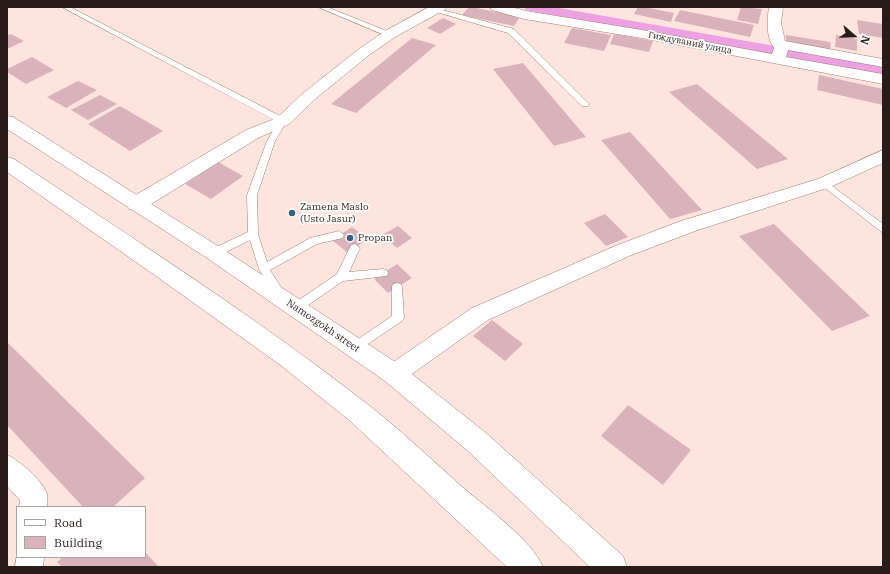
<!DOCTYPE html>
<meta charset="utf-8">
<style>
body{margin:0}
#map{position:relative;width:890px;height:574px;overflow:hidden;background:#fde4de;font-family:"IBM Plex Serif",serif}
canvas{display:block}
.frame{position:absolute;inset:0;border:8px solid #291b17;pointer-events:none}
.legend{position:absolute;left:16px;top:506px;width:130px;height:52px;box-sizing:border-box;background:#fff;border:1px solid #a9a4a2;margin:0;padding:5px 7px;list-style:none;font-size:12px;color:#291b17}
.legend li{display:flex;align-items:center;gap:8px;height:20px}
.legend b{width:20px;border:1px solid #a9a4a2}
.north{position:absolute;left:834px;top:16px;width:40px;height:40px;-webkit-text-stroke:3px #fff;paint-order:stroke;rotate:110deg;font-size:11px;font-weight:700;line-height:16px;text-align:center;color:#291b17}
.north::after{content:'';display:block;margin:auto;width:14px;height:18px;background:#291b17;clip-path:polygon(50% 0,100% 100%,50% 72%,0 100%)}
</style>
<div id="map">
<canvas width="890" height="574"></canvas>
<div class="frame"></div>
<ul class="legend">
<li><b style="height:5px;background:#fff"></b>Road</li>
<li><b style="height:11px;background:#dab2bb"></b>Building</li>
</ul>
<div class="north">N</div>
</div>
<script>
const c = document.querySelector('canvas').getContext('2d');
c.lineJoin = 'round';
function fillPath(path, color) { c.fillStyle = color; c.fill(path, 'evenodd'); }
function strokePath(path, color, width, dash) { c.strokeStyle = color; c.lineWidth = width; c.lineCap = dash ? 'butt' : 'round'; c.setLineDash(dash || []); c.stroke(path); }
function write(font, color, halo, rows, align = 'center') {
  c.font = font + ' "IBM Plex Serif",serif'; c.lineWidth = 3.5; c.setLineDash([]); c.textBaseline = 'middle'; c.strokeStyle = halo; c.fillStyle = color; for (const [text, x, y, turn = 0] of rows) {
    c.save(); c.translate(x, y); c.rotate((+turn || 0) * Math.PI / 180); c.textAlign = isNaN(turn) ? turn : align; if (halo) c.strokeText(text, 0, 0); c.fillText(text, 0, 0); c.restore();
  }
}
fillPath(new Path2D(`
 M524,7H553L883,65V75L531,11L526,10Z`), '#eba1e2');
fillPath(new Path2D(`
 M469,7H472L520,17L514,26L462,15Z
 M638,7H644L674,13L671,22L634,14Z
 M741,7L762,9L758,24L737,20Z
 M680,10L754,25L750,37L674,21Z
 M443,18L456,24L440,34L427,28Z
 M857,20L883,24V38L859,34Z
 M572,28L611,35L604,51L564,43Z
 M11,34L24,41L7,49V35Z
 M614,34L653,41L649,52L610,44Z
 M786,35L830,42L831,50L786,43Z
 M836,35L857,39V51L835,47Z
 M412,38L436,45L356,113L331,104Z
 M32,57L54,70L26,84L7,72V69Z
 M523,63L586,137L554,146L493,69Z
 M819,75L883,89V105L817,90Z
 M78,81L97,90L66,108L47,97Z
 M697,84L788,159L757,169L669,92Z
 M100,95L117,104L88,120L71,110Z
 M120,106L163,131L130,151L88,124Z
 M630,132L702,210L670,219L601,140Z
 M218,162L243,176L211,199L185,184Z
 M605,214L628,237L606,246L584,223Z
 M774,224L870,316L832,331L739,236Z
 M398,226L412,238L397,248L382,235Z
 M352,227L368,239L348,253L332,240Z
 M397,264L412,278L388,293L374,279Z
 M492,320L523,344L505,361L473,336Z
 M7,342L145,478L113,507H83L7,425Z
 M628,405L691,450L663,485L601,436Z
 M145,552L159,567H62L57,562L63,557H145Z`), '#dab2bb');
const lane = new Path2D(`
 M62,7H70L286,119L287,121L275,141L257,195L258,234L267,262L310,238L339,231L344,235L343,238L317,244L270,270L284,292L282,295H274L259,269L250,240L218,256H210L209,253L210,250L248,232L247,195L267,141L278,122Z
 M318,7H327L394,34L387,36Z
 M435,8L514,29L589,104L588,106H582L508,33L433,11V9Z
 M824,180L883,224V233L821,185L819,183Z
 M355,244L360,248L349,272L383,269L387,270L388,273L387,276L343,281L298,312H290L288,309L290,306L337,274L351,245Z
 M397,283L401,284L402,287L404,318L402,321L359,350L355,352L351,350L349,347L351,344L392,316V287L393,284Z`);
const street = new Path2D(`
 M429,7H446L444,10L395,37L369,55L314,100L289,124L258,138L143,209L136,210L129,209L127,204L129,199L246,130L277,118L302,94L359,49L385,31Z
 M490,7H511L526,11L642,30L772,54L774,48C766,38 767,20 769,7H783L781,23L785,41L883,59V67L788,50L786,57L883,74V84L642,38L524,19L492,10Z
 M883,150V163L830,187L695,231L629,256L488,320L402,381L394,384L386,381L382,374L386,367L472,308L615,246L681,221L818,179Z
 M7,455C19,460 43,481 47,494C48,498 47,503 47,507H19L20,500L7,486Z
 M17,554V557H44L43,567H15Z`);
const secondary = new Path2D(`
 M7,116L13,117L221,248L403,367L486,433L623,556L627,567H590L468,451L385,381L207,258L7,129Z
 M7,157L14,159C132,238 253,315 366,403C398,428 429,457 460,485C483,505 532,540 543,567H507L349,420L279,364L156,276L7,172Z`);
strokePath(lane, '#a07c73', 1);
strokePath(street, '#a07c73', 1);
strokePath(secondary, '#a07c73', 1);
fillPath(lane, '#fff');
fillPath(street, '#fff');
fillPath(secondary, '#fff');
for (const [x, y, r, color] of [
 [292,213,4,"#306380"],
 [350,238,4,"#306380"]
]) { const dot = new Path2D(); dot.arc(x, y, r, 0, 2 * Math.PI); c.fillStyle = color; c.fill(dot); strokePath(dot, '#fff', 1.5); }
write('9px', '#291b17', '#fff', [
 ["Гиждуваний улица",690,43,11]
]);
write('10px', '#291b17', '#fff', [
 ["Zamena Maslo",300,207],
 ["(Usto Jasur)",300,219],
 ["Propan",358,238]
], 'left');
write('10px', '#291b17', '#fff', [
 ["Namozgokh street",323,326,34]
]);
</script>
